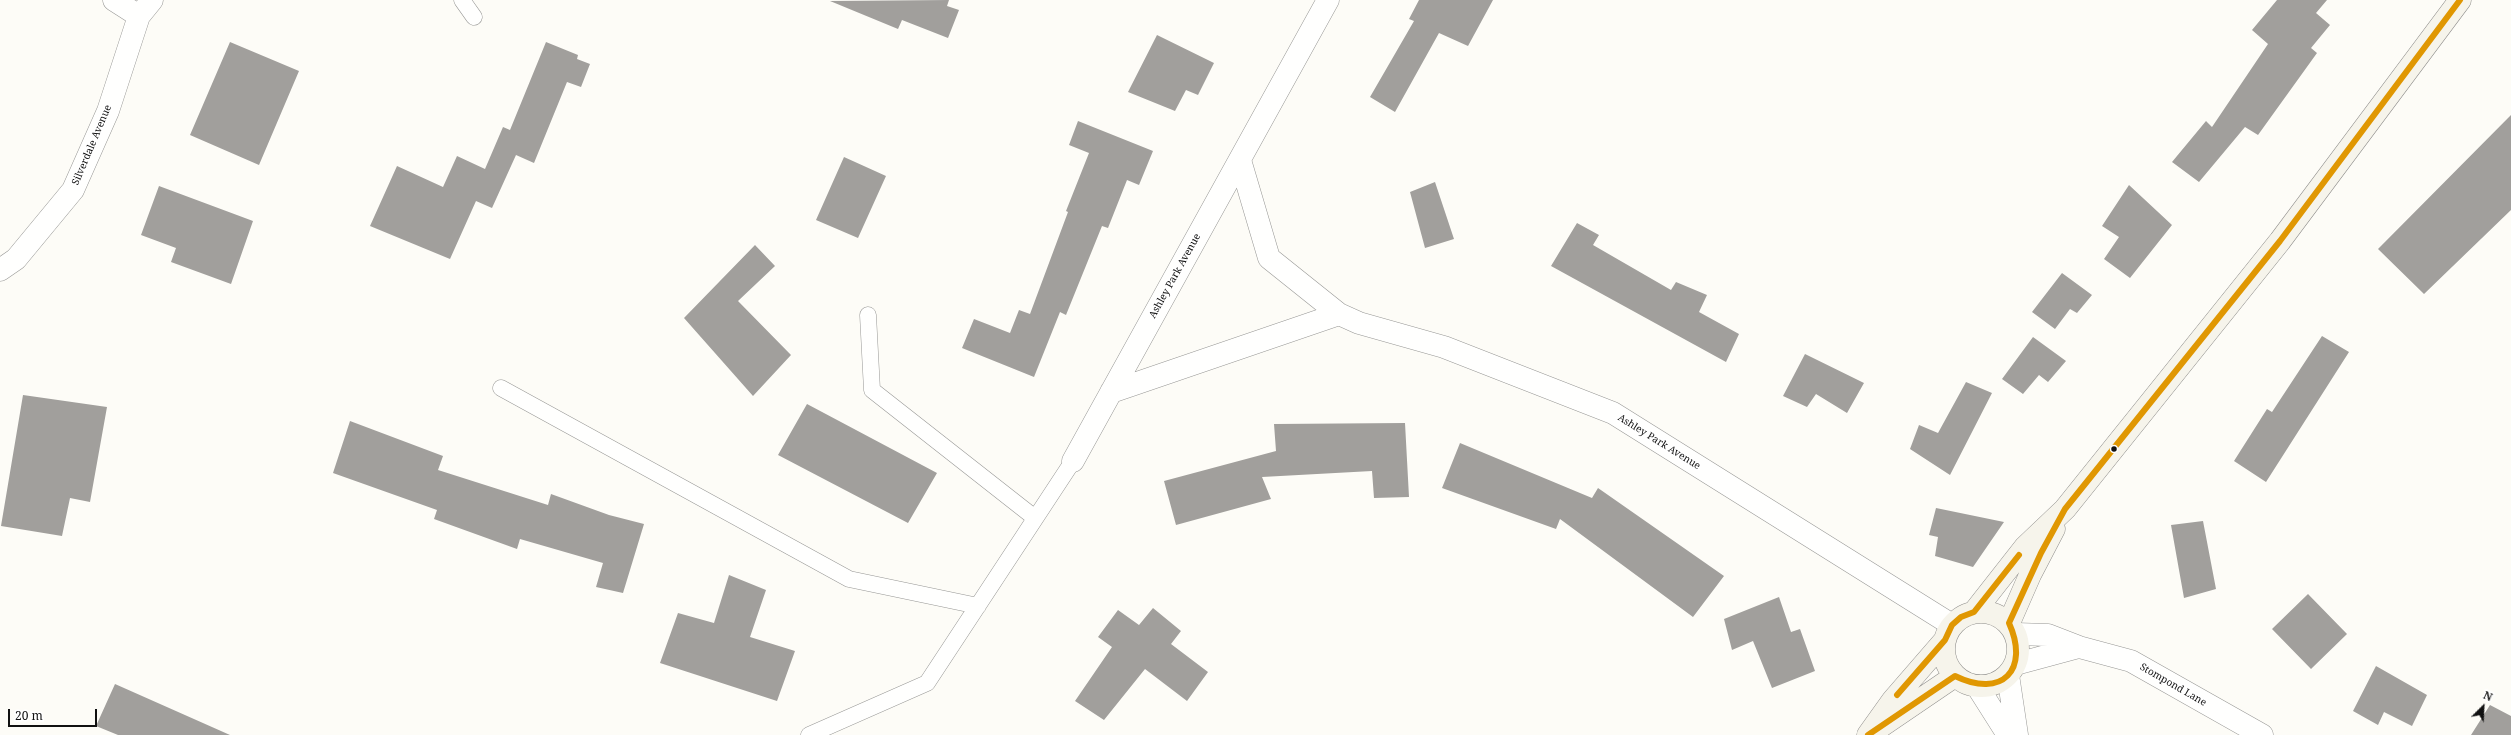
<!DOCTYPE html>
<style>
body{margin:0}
#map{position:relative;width:2511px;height:735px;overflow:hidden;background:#fdfcf7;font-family:"Noto Serif",serif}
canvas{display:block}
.north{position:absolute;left:2463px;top:687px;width:40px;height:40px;-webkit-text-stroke:3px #fff;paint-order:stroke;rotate:24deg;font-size:11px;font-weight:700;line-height:16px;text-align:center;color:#111}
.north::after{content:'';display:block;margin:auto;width:14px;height:18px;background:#111;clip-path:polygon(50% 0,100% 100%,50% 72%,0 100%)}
.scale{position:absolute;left:8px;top:709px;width:89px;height:18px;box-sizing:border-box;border:2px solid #111;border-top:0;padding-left:5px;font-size:12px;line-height:14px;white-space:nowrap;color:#111;-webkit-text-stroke:3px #fff;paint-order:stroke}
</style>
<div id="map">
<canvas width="2511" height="735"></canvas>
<div class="north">N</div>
<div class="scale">20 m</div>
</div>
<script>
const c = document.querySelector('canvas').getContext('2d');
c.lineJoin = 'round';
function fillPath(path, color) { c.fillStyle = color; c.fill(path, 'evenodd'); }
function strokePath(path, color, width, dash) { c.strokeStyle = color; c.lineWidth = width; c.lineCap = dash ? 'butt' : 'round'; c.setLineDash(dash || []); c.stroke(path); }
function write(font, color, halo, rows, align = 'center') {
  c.font = font + ' "Noto Serif",serif'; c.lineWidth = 4; c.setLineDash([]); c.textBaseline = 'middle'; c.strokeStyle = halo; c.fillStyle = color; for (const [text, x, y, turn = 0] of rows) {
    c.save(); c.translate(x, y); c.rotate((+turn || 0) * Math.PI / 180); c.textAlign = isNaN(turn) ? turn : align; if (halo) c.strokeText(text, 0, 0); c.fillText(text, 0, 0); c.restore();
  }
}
fillPath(new Path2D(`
 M949,0L947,6L959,10L948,38L902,20L898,29L830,1Z
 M1419,0H1493L1468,46L1439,33L1395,112L1370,97L1414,21L1409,19Z
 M2277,0H2327L2316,13L2330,25L2311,48L2317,53L2258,135L2245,127L2199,182L2172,162L2206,121L2212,127L2268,44L2252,30Z
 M1157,35L1214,63L1198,95L1186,90L1175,111L1128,92Z
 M230,42L299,71L259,165L190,135Z
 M546,42L578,55L577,59L590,64L581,87L567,82L534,163L516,155L492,208L476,201L450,259L370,226L397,166L443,187L457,156L485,169L503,127L510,130Z
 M2511,115V210L2424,294L2378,249Z
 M1078,121L1153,151L1139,185L1127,180L1108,228L1102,226L1066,315L1060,312L1034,377L962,348L974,319L1010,333L1019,310L1030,314L1068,212L1066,211L1089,153L1069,145Z
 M844,157L886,176L858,238L816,220Z
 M1435,182L1454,239L1425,248L1410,192Z
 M2129,185L2172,225L2130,278L2104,259L2119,237L2102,226Z
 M159,186L253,221L231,284L171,262L176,248L141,235Z
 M1577,223L1599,235L1593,245L1671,290L1676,282L1707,295L1699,312L1739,334L1726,362L1551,266Z
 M755,245L775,266L738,301L791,355L753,396L684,318Z
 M2062,273L2092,295L2077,313L2070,309L2055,329L2032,312Z
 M2322,336L2349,352L2266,482L2234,461L2267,409L2272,412Z
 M2033,337L2066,361L2048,382L2039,375L2023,394L2002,379Z
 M1805,354L1864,383L1847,413L1816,394L1807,407L1783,396Z
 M1966,382L1992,393L1950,475L1910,449L1919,425L1938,433Z
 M23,395L107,407L90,502L70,498L62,536L1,526Z
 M807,404L937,473L908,523L778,455Z
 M350,421L443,456L438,470L548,505L551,494L609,515L644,524L623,593L596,587L603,563L520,539L517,549L434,519L437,510L333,473Z
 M1405,423L1409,497L1374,498L1372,471L1262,477L1271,499L1176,525L1164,481L1276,451L1274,424Z
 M1460,443L1592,498L1598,488L1724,576L1693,617L1560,519L1556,529L1442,488Z
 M1936,508L2004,522L1973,567L1935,556L1938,537L1929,535Z
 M2203,521L2216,589L2184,598L2171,525Z
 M729,575L766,590L750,637L795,651L777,701L660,663L678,613L714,623Z
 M2308,594L2347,634L2311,669L2272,629Z
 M1779,597L1791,632L1800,629L1815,671L1772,688L1753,641L1732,650L1724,619Z
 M1153,608L1181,631L1171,644L1208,672L1187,701L1145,669L1104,720L1075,701L1112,647L1098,637L1118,610L1139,625Z
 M2376,666L2427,695L2412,726L2384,712L2378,725L2353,711Z
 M115,684L230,735H118L96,726Z
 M2490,705L2511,716V735H2471Z`), '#a19f9c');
const service = new Path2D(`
 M462,0L474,17
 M868,315L872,390L1035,518
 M501,388L849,579L978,606
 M809,735L927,683L1073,461`);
const minor = new Path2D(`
 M114,0L139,16
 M1240,160L1269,258L1339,314
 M0,270L16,259L73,190L108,111L139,16L152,0
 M1111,392L1339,314L1359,323L1444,347L1613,413L1952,625
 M1073,461L1328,0
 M2016,634L2048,635L2079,647L2131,661L2262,735
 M2016,664L2079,647
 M2008,675L2017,735
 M1977,686L2008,735`);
const secondary = new Path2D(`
 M1944 649a37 37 0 1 1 74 0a37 37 0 1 1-74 0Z
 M1974,612L2025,547L2065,509L2280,241L2460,0
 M2009,623L2030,575L2054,529
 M1877,729L1955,676
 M1868,735L1893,700L1945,640`);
strokePath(service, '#979795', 17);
strokePath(minor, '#979795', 23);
strokePath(secondary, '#8e8d8b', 23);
strokePath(service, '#fffffe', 16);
strokePath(minor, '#fffffe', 22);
strokePath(secondary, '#f6f4eb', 22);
strokePath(new Path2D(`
 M1897,695L1945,640L1952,625L1961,617L1974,612L2019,555
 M1868,735L1955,676C2002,699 2030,670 2009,623L2041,553L2065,509L2280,241L2460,0`), '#e09702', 6);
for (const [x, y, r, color] of [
 [2114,449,3.5,"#111"]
]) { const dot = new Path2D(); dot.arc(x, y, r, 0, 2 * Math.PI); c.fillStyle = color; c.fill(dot); strokePath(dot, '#fff', 1.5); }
write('10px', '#111', '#fff', [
 ["Silverdale Avenue",92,145,-67],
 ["Ashley Park Avenue",1175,276,-61],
 ["Ashley Park Avenue",1659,442,32],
 ["Stompond Lane",2173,685,30]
]);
</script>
